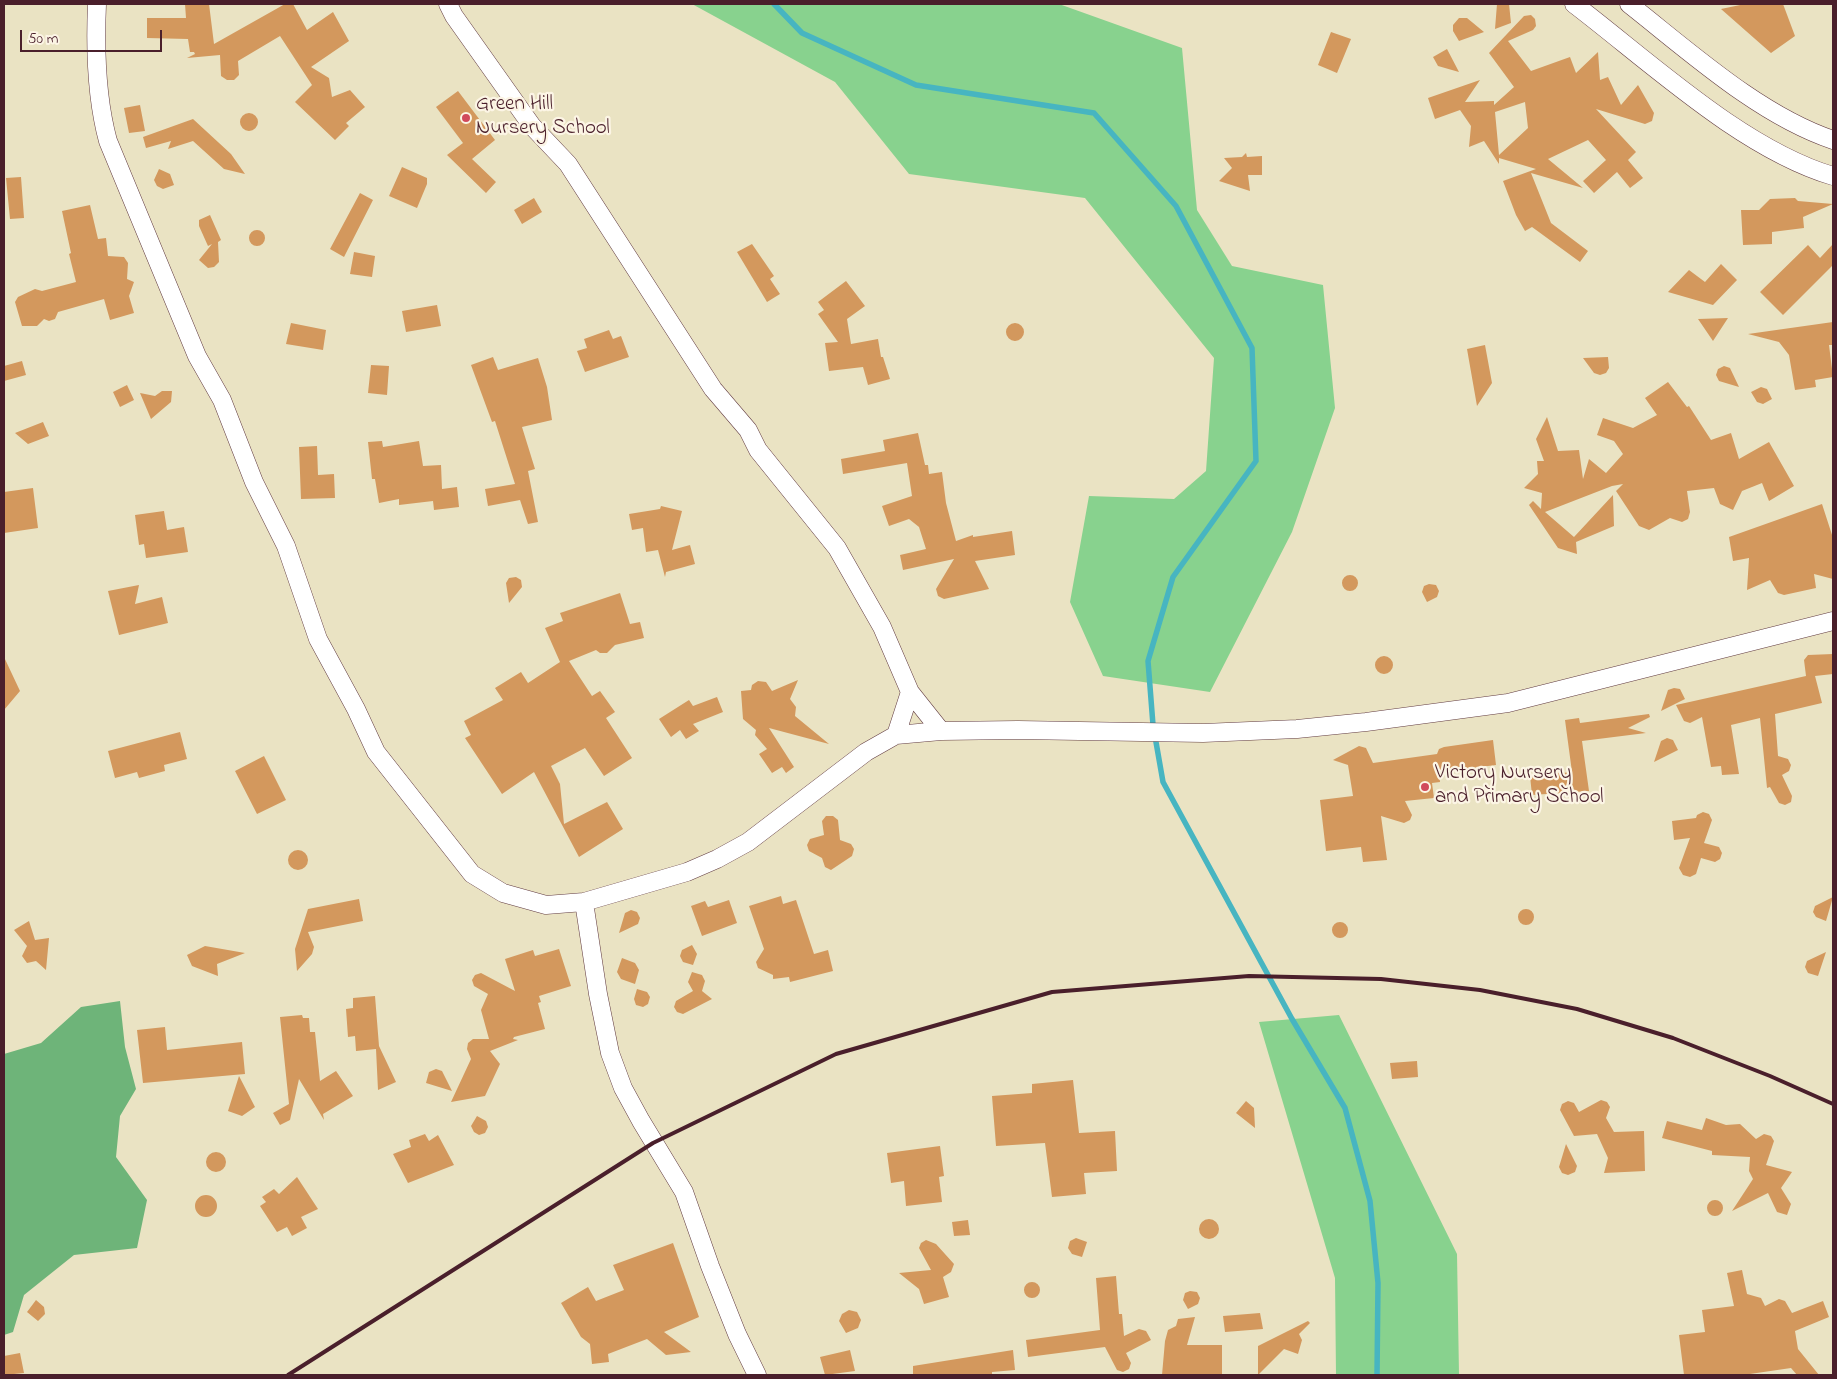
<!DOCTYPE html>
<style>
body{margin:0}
#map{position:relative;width:1837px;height:1379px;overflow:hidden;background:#eae3c3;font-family:"Indie Flower",sans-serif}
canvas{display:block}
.frame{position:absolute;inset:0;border:5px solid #4a1f2b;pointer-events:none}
.scale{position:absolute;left:20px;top:30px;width:142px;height:22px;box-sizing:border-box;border:2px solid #4a1f2b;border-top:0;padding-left:6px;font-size:15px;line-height:18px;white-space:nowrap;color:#4a1f2b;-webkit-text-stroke:4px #fcf5e5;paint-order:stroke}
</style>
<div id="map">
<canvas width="1837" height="1379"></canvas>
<div class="frame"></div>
<div class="scale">50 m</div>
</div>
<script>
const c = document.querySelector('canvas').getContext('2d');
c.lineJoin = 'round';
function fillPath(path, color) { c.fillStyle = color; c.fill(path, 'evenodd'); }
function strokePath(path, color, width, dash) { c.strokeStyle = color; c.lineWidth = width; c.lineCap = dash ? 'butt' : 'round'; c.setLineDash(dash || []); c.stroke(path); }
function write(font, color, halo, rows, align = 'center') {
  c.font = font + ' "Indie Flower",sans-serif'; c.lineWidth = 4.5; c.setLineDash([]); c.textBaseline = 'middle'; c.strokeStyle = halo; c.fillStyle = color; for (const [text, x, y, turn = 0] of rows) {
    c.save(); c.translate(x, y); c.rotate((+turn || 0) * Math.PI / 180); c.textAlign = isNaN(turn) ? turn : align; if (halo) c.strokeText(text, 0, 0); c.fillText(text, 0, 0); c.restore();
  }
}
fillPath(new Path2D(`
 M692,4H1059L1182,48L1197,210L1232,266L1323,285L1335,408L1292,532L1210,692L1103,676L1070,602L1089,496L1174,499L1206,471L1214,358L1085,198L909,174L835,82Z
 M1339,1015L1457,1254L1459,1375H1336L1335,1278L1259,1022Z`), '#88d28e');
fillPath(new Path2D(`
 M120,1001L125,1047L136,1089L120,1116L116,1157L147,1200L137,1248L74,1255L24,1295L13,1332L4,1335V1054L41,1043L81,1007Z`), '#6eb479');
strokePath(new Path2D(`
 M774,4L802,33L916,85L1094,113L1176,206L1252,348L1256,461L1173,577L1148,661L1153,725L1163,782L1292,1019L1345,1108L1370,1201L1378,1283L1377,1375`), '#47b5c1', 5.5);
fillPath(new Path2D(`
 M185,4H209L214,44L285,4H293L307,30L333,12L349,41L311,67L329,78L332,97L350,90L365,107L346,123L349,126L335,140L295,102L312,85L280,36L238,61L239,75L234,80H227L221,76L220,55L187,58L195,54L194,52H190L188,39L147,38V18H186Z
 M1497,4H1509L1511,23L1495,29Z
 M1745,4H1783L1795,36L1771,53L1721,9Z
 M1531,15L1535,19L1536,26L1533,30L1508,41L1531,71L1570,57L1576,73L1598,52L1600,80L1608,77L1621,105L1638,85L1654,113L1652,121L1645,124L1596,109L1636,152L1628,160L1643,178L1630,188L1617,172L1594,193L1583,181L1606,160L1588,140L1548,159L1583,188L1531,173L1551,223L1588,251L1580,262L1532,227L1525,231L1516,215L1503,181L1536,169L1499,158V164L1484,141L1469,147L1471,126L1460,110L1435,119L1428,98L1480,80L1465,102L1494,101V105L1514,87L1489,53L1524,16ZM1525,102L1528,128L1499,155L1495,112Z
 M1459,18H1467L1484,32L1459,41L1453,31V25Z
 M1331,32L1351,39L1337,73L1318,65Z
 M1447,49L1459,72L1438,66L1433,57Z
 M458,91L495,140L472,159L496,182L486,193L447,155L463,143L436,107Z
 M140,105L145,131L129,133L124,108Z
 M240 122a9 9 0 1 1 18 0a9 9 0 1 1-18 0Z
 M193,119L231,154L245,174L224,169L193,141L168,149L171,141L146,148L143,137Z
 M1246,153L1247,157L1262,156V175H1248L1250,191L1219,181L1232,168L1224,158L1242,157Z
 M402,167L427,178V184L417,208L389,196Z
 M159,169L170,174L174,185L163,189L157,186L154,180Z
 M21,177L24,218L10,219L6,178Z
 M360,193L373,200L344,257L330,249Z
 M534,198L542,212L522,224L514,210Z
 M1795,198L1798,201L1833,204L1803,217L1804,228L1772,232V244L1743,245L1741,210H1759L1770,199Z
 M90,205L98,239L106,238L108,256L124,257L128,263L127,279L134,282L129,296L134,313L110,320L104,299L58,312L55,319L49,321L44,319L37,326H22L15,302L18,297L35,289L42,291L76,282L69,254L71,253L62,211Z
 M210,215L221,240L218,242L219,262L214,267L208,268L199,260L212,244L208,246L199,226V220Z
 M249 238a8 8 0 1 1 16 0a8 8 0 1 1-16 0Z
 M752,244L774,276L770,279L780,294L767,302L737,252Z
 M1833,244V265L1783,315L1760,292L1808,245L1820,258Z
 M354,252L375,256L372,277L350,274Z
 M1721,264L1737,280L1713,305L1668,292L1689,270L1705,282Z
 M846,281L865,306L847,319L851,344L878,339L881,357H883L890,379L868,385L863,367L829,371L825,343L838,342L818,314L824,310L818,302Z
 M437,305L441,326L406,332L402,311Z
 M1728,318L1713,341L1698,319Z
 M1833,322V345H1829L1833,377L1815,380L1816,387L1795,390L1789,355L1779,342L1748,334Z
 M291,323L326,330L323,350L286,344Z
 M1006 332a9 9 0 1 1 18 0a9 9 0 1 1-18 0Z
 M609,330L613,339L621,336L629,357L585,372L577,351L587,348L584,339Z
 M1485,345L1492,383L1477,406L1467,349Z
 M493,357L498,370L538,358L547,387L552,420L522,427L535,469L528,471L538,522L528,524L520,500L488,506L485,489L515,484L495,421L492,422L471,365Z
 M1608,357L1609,368L1606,373L1600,375L1594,373L1583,358Z
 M22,361L26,375L4,381V366Z
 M371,365L389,366L387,395L368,393Z
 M1724,366L1730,368L1739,387L1719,381L1716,375L1718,369Z
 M1668,382L1687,407L1689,406L1711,440L1731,433L1739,459L1769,442L1794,486L1769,501L1762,483L1742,491L1733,510L1720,504L1714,488L1687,491L1690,512L1688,519L1682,522L1670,518L1649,530L1639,526L1616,491L1623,484L1612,486L1545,512L1574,537L1613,495L1614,526L1576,542L1577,554L1558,548L1529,505L1533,501L1541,509L1542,493L1524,488L1538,474L1537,461H1544L1536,439L1547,417L1558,451L1579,450L1583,479L1589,459L1606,473L1623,454L1614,441L1597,435L1603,418L1633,428L1657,415L1645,398Z
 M127,385L134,400L120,407L113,392Z
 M1761,387L1767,389L1772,399L1763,404L1757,402L1751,392Z
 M162,391H172L171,402L151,419L140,393L155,396Z
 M43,422L49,436L28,444L15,433Z
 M918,433L925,465H928L929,474L942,472L946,503L956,541L973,535V537L1012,531L1015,555L975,561L989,589L944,599L938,596L936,589L954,559L903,570L900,555L926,549L919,527L909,519L889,526L882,506L912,496L907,463L843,474L841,459L885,451L883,440Z
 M382,441L383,447L419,441L423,466L441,465L442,489L457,487L459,507L434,510L433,501L399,505V499L379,503L375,479H372L368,442Z
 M317,446L318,475L334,474L335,498L301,499L299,447Z
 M33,488L38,528L4,533V492Z
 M1822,504L1833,538V579L1814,574L1816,588L1784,595L1778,593L1770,580L1747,590L1749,558L1733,561L1729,537Z
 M661,506L682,511L672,550L690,545L695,564L666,572L665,577L658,550L646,552L643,528L632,530L629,514L660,509Z
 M164,511L167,530L184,527L188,552L146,558L144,544L139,545L135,515Z
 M1342 583a8 8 0 1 1 16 0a8 8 0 1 1-16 0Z
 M516,577L521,580L522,587L509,603L506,583L509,578Z
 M1429,584L1436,585L1439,591L1437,597L1427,602L1422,592L1424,586Z
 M139,585L135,604L162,597L168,623L119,635L108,591Z
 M620,593L630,624L640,622L644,638L615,645L607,653H600L596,650L569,661L592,696L600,691L615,712L606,718L632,758L604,776L585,748L551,766L560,784L564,824L607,802L623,829L579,857L534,772L502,794L465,738L471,735L464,721L503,700L495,688L521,672L528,683L560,662L545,628L563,621L560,613Z
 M1833,654V674L1815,676L1822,703L1775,714L1778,756L1788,759L1791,765L1789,771L1782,775L1792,796L1791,802L1785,805L1779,803L1770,787L1767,788L1760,718L1731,725L1739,774L1722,775L1721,766L1711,767L1702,717L1690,723L1684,721L1676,705L1806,676L1804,660L1808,655Z
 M1375 665a9 9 0 1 1 18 0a9 9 0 1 1-18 0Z
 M4,657L20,691L4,710Z
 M798,680L790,699L796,707L795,716L829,744L769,728L794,767L786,773L782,767L772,773L759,754L767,749L755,735L756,730L743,719L741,691L751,690L752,685L758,681L766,682L772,691Z
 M1674,688L1680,689L1685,699L1661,711L1668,690Z
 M717,697L723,712L693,724L699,731L686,739L680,730L671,737L659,719L689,700L693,706Z
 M1649,714L1650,717L1628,728L1646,733L1582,741L1589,791L1532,795L1530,776L1572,772L1565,720L1579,718L1580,723Z
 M180,732L187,759L164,765L165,771L139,778L137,772L115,778L108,751Z
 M1667,738L1673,740L1678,750L1654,762L1661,741Z
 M1493,740L1496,765L1439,772L1440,782L1432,783L1434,798L1405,801L1412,815L1410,820L1404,823L1381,816L1387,860L1363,862L1361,847L1326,851L1320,800L1353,796L1348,765L1333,760L1359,746L1366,748L1373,763L1437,754L1439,749L1444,747Z
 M264,756L286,800L257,814L235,771Z
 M1703,812L1709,814L1712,820L1704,843L1719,847L1722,853L1720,859L1715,862L1701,858L1696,874L1690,877L1683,875L1679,868L1690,838L1674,840L1672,821L1696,818L1697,815Z
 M826,816H833L838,820L840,840L851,844L854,849L852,856L831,870L825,867L822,858L809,851L807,845L810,839L824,835L822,821Z
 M288 860a10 10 0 1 1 20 0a10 10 0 1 1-20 0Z
 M781,896L783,904L796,900L814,954L828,950L833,971L790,982L789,977L773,979V975L758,968L756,962L764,949L749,906Z
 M1833,897L1826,921L1816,917L1813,912L1815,906Z
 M359,899L363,921L308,932L314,947L312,954L297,971L295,949L308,909Z
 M729,900L737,923L702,936L691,906L705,901L708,907Z
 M1518 917a8 8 0 1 1 16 0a8 8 0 1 1-16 0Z
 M631,910L637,912L640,918L638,924L619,933L625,913Z
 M29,921L35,940L49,938L46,970L36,961L27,963L22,956L27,946L14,930Z
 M1332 930a8 8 0 1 1 16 0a8 8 0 1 1-16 0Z
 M692,945L697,954L693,965L683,962L680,956L682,950Z
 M205,946L245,953L217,964L218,976L192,966L187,955Z
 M559,949L571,986L539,996L541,1002L538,1003L545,1029L514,1037L513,1039L518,1040L490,1051L500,1064L485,1096L451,1102L471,1059L467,1049L468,1043L473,1039H489L481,1010L488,994L474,986L472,980L475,975L481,973L515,991L505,959L533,950L535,956Z
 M1826,952L1818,976L1808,973L1805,967L1807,961Z
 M622,958L635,963L639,970L635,984L621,979L617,972Z
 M692,972L702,975L705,981L702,991L712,999L683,1014L677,1012L674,1007L676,1001L693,991L688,982Z
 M637,989L647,992L650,997L648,1004L643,1007L636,1005L634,999Z
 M375,996L379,1046L396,1082L378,1090L376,1049L356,1051L355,1036L348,1037L346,1009L353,1008V998Z
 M302,1015L303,1018H309L310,1032H315L320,1081L336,1071L353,1096L323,1114L324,1120L299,1079L290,1120L280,1125L273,1113L289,1104L280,1017Z
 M165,1027L167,1050L242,1042L245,1074L143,1083L137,1030Z
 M1417,1061L1418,1077L1392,1079L1390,1063Z
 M436,1069L442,1071L452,1091L426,1083L429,1072Z
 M239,1076L255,1107L242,1116L228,1111Z
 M1073,1080L1079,1133L1115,1131L1117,1171L1084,1173L1086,1194L1052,1197L1045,1143L996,1146L992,1096L1032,1093V1084Z
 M1601,1100L1607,1102L1610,1107L1606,1118L1614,1132L1644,1131L1645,1171L1604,1173L1608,1158L1597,1134L1574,1136L1560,1110L1562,1104L1568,1101L1574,1103L1579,1112Z
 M1246,1101L1254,1108L1255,1128L1236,1113Z
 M477,1116L486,1121L488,1127L485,1133L479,1135L474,1132L471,1126Z
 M1706,1118L1726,1125L1740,1124L1756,1139L1764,1134L1771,1136L1774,1141L1766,1165L1792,1172L1781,1188L1791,1204L1787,1215L1777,1212L1768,1193L1732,1211L1753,1179L1749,1171L1750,1157L1712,1155V1151L1662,1138L1667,1121L1702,1130Z
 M425,1134L429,1141L438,1135L454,1165L408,1183L393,1154L411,1147L409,1140Z
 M1566,1144L1577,1166L1575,1172L1568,1175L1562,1173L1559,1167Z
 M940,1146L944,1176L939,1177L942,1202L906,1206L904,1181L891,1183L887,1153Z
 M206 1162a10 10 0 1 1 20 0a10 10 0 1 1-20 0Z
 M297,1177L318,1209L301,1217L307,1228L292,1236L287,1227L277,1232L260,1206L266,1202L262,1197L274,1189L279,1194Z
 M195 1206a11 11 0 1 1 22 0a11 11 0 1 1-22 0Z
 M1707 1208a8 8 0 1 1 16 0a8 8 0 1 1-16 0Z
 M1199 1229a10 10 0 1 1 20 0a10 10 0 1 1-20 0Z
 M968,1220L970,1235L954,1236L952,1222Z
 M1076,1238L1087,1242L1082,1257L1072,1254L1068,1248L1070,1241Z
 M926,1240L936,1244L954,1264L951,1272L943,1277L949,1297L924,1304L919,1289L899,1273L931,1270L919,1248L921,1243Z
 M673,1243L699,1317L664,1332L691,1352L666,1355L647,1339L608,1354L609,1362L592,1364L590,1344L581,1337L561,1303L588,1287L596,1301L624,1290L613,1265Z
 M1742,1270L1747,1294L1761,1298L1765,1306L1779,1299L1785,1301L1792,1313L1823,1301L1829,1317L1795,1331L1798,1349L1819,1375H1797L1791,1368L1743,1375H1684L1679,1335L1705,1332L1702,1310L1734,1306L1727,1273Z
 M1116,1276L1119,1314H1122L1124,1336L1139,1329L1146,1331L1151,1340L1126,1353L1131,1363L1129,1369L1123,1372L1117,1370L1105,1347L1028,1357L1026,1340L1100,1330L1096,1278Z
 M1024 1290a8 8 0 1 1 16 0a8 8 0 1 1-16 0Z
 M1190,1291L1197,1292L1200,1298L1198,1304L1188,1309L1183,1300L1185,1293Z
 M36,1300L44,1307L45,1314L38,1321L27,1312Z
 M849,1310L857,1312L861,1320L858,1328L846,1333L839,1321L842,1314Z
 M1260,1313L1263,1329L1225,1332L1223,1316Z
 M1195,1317L1187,1345H1222V1375H1162L1165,1341L1168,1330L1176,1326L1178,1319Z
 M1308,1321L1310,1323L1299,1334L1302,1340L1298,1354L1284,1349L1258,1375V1346Z
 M850,1350L855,1371L825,1375L820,1357Z
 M1013,1350L1015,1370L992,1372V1375H913V1366Z
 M20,1353L24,1373L4,1375V1356Z`), '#d3985d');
const minor = new Path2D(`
 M97,4C95,49 96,97 108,141L197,356L222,400L254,482L286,546L318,639L356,709L376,752L472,874L503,893L546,905L584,902L687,872L717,859L748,842L866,752L896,735L941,731L1018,730L1203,733L1297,729L1366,722L1508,703L1833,621
 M448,4L454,16L532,126L568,164L713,389L748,430L758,450L837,548L882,627L910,692L941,731
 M1574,4C1649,61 1742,149 1833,176
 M1629,4C1690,52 1759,115 1833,140
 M896,735L910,692
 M584,902L598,994L610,1053L623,1088L641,1121L684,1192L710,1266L737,1334L757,1375`);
strokePath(minor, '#623c42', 19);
strokePath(minor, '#fff', 18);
strokePath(new Path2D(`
 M288,1375L653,1143L836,1054L1052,992L1249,976L1381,979L1480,990L1577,1009L1673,1038L1770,1076L1833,1104`), '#4a1f2b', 4);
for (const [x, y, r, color] of [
 [466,118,5,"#d1495b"],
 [1425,787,5,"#d1495b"]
]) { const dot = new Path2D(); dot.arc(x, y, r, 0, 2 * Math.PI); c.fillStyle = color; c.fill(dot); strokePath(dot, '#fcf5e5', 2); }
write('21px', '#4a1f2b', '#fcf5e5', [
 ["Green Hill",476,106],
 ["Nursery School",476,130],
 ["Victory Nursery",1435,775],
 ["and Primary School",1435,799]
], 'left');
</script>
